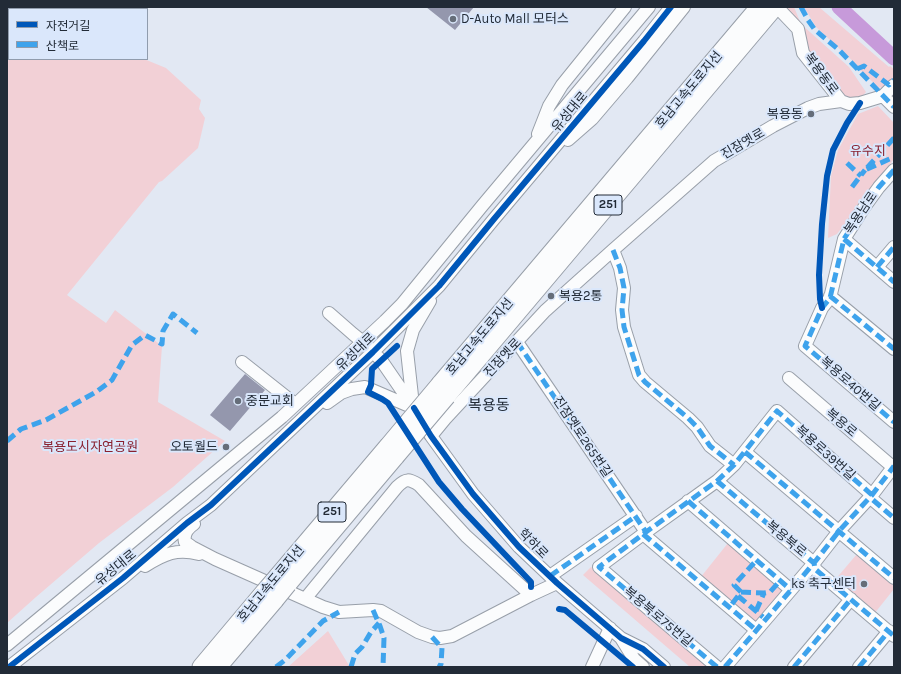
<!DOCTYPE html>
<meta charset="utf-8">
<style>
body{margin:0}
#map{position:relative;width:901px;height:674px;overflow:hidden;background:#e2e8f3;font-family:Karla,"Noto Sans KR",sans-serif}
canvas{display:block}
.frame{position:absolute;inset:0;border:8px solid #222b37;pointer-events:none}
.legend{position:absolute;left:8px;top:8px;width:140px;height:52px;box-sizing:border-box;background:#dae7fb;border:1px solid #909cad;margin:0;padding:5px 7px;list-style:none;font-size:12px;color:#222b37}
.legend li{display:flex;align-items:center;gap:8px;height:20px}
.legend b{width:20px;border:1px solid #909cad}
</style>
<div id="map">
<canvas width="901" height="674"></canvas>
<div class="frame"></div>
<ul class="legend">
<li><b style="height:5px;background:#0057b8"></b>자전거길</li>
<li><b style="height:5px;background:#3ea3ec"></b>산책로</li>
</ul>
</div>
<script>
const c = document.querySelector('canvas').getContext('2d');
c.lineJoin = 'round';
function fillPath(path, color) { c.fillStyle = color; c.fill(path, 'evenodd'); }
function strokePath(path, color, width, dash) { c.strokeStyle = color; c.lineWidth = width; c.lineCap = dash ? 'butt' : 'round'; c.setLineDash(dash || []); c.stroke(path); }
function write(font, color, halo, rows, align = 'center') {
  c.font = font + ' Karla,"Noto Sans KR",sans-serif'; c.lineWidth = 4; c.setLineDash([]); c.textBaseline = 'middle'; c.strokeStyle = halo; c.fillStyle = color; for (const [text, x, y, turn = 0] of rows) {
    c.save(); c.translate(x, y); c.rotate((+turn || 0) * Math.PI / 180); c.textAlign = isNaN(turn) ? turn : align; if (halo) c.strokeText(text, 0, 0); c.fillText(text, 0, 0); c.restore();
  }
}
fillPath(new Path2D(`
 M7,7H94V9H9V59H144L166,68L201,100L199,109L205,118L198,148L162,181L159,182L67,295L106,323L115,310L162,346L158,402L225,441L173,487L99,543L36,597L7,623Z
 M782,7H794L801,24L849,67L866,92L860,99L843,98L806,51Z
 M804,7H819L889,67L890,66L894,69V99L880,87L879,88L856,66L857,65L816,27Z
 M878,106L894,123V159L837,234L828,238L831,176L838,150L858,114Z
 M728,543L782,588V594L759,622L752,621L700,578Z
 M857,554L894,586V589L874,614L834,581Z
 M591,567L708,667H690L583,575Z
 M328,631L350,667H288Z`), '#f2d0d6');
strokePath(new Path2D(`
 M839,7L894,58`), '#c79ada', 15);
fillPath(new Path2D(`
 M426,7H474L455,30Z
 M245,374L265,390L230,431L210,415Z`), '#9497ad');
const minor = new Path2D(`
 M777,7L798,29L803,53L841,101
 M883,96L894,107
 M538,134L549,106L562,85L625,7
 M568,140L592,119L627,78L684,7
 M894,170L879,187L863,209L844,239L830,298L822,308L805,346L894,422
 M844,239L894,282
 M613,250L620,268L624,288L622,310L624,327L639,375L645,382L688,418L697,427L710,446L734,465
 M877,267L894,247
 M830,296L894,349
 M329,313L353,334L363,342L381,360L414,408L431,436L473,494L519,547L557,583L621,638L643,649L664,667
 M517,342L646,532
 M242,362L295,404
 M789,378L894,468
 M327,403L341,393L352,389L365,387L414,408
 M413,405L407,351L413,330L430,301
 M431,436L445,419L545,311L613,250L714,161L773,126L808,108L819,104L841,101L849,104L860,103L883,96L894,85
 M745,452L894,578
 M717,481L814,563L815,569L894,636
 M688,501L791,590
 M194,524C188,528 183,534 185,542L192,547L215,559L323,607L339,612L373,610L381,611L418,632L432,637L440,638L452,636L531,595L557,583
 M643,534L756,630
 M145,566C164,554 177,548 199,554
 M550,576L636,516
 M305,599L397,487C406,478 409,479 419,485L466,536L531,595
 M621,638L634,659L643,667
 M7,645L282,417L385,321L402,304L482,206L649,7
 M9,667L123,578L187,523L211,505L373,352L439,286L494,219L644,41L671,7
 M592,667L610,628
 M717,667L599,567L646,532L717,481L734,465L777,411L872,495L873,500L894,518
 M725,667L814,563L839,531L872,495L894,466
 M794,667L851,599
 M859,667L889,631`);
const highway = new Path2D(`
 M440,384L759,7
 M447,396L775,7
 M277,577L388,446
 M288,584L396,456
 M201,667L264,592
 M218,667L275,600`);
strokePath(minor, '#989fa9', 14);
strokePath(highway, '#989fa9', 19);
strokePath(minor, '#fbfcfd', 12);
strokePath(highway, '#fbfcfd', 17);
const highwayBridge = new Path2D(`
 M388,446L440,384
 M396,456L447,396
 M264,592L277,577
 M275,600L288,584`);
strokePath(highwayBridge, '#989fa9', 19, []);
strokePath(highwayBridge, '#fbfcfd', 17);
strokePath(new Path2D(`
 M801,7L808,20L815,30L839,50L894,107
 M857,69L864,66L889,85L894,80
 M894,138L865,170L894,157
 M847,163L861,176
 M894,170L879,187L863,209L844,239L830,298L822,308L805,346L894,422
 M852,187L865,170
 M844,239L894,282
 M613,250L620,268L624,288L622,310L624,327L639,375L645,382L688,418L697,427L710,446L734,465
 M877,267L894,247
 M830,296L894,349
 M517,342L646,532
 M7,441L21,429L46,420L96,392L112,380L132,345L145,335L162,344L163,331L173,314L197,333
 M745,452L894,578
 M717,481L814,563L815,569L894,636
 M688,501L791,590
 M643,534L756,630
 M550,576L636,516
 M741,592L734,585L754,563
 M738,596L763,617
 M732,604L741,592L764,593L770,592L778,583
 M373,610L380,626L384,638L383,667
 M756,611L764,593
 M432,637L442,648L441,664L439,667
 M276,667L285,660L323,621L339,612
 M351,667L355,654L362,647L371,632L379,623
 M717,667L599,567L646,532L717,481L734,465L777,411L872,495L873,500L894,518
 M725,667L814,563L839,531L872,495L894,466
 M794,667L851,599
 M859,667L889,631`), '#3ea3ec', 5, [10, 5]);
strokePath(new Path2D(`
 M822,308L820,299L819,275L822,224L827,176L833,150L847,123L860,103
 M397,346L372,369L371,385L368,392L382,399L388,403L439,482L462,509L531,582V587
 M414,408L431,436L473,494L519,547L557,583L621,638L643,649L664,667
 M559,609L565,610L633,667
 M9,667L123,578L187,523L211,505L373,352L439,286L494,219L644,41L671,7`), '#0057b8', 6);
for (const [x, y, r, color] of [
 [453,19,4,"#656d79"],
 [811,114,4,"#656d79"],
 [551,296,4,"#656d79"],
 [238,401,4,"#656d79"],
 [226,447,4,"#656d79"],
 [864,584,4,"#656d79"]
]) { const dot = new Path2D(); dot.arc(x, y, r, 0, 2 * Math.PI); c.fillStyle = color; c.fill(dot); strokePath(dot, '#dae7fb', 1.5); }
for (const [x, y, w] of [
 [608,205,28],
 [332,512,28]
]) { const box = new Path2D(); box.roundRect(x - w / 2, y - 10, w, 20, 3); c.fillStyle = '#dae7fb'; c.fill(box); strokePath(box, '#222b37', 1); }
write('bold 12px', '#222b37', null, [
 ["251",608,205],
 ["251",332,512]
]);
write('13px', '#222b37', '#dae7fb', [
 ["D-Auto Mall 모터스",461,19],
 ["복용동",803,114,"right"],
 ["복용2통",559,296],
 ["중문교회",246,401],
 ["오토월드",218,447,"right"],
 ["ks 축구센터",856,584,"right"]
], 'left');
write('13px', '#222b37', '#dae7fb', [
 ["복용동로",821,74,54],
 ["호남고속도로지선",689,90,-50],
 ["유성대로",570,112,-50],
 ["진잠옛로",743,144,-30],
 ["복용남로",861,213,-56],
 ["호남고속도로지선",480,337,-50],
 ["유성대로",356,352,-44],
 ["진잠옛로",503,358,-47],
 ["복용로40번길",850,384,41],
 ["복용로",841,423,40],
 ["진잠옛로265번길",582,437,56],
 ["복용로39번길",825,453,42],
 ["복용북로",786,539,40],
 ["학하로",533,544,46],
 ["유성대로",116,568,-39],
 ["호남고속도로지선",271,584,-50],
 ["복용북로75번길",658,617,40]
]);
write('13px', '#892130', '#dae7fb', [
 ["유수지",868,151],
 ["복용도시자연공원",90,447]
]);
write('15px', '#222b37', '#dae7fb', [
 ["복용동",489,406]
]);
</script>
